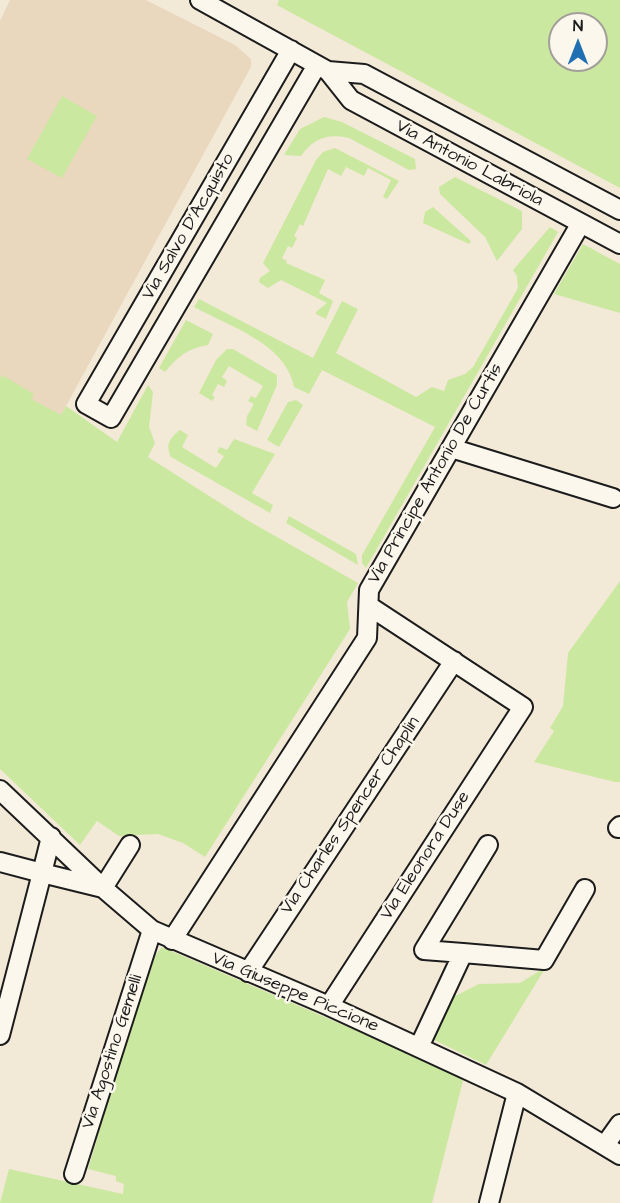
<!DOCTYPE html>
<style>
body{margin:0}
#map{position:relative;width:620px;height:1203px;overflow:hidden;background:#f3e9d7;font-family:"Architects Daughter",sans-serif}
canvas{display:block}
.north{position:absolute;left:548px;top:12px;width:60px;height:60px;box-sizing:border-box;background:#fbf7ec;border:2px solid #a29f99;border-radius:50%;rotate:0deg;font-size:16px;font-weight:700;line-height:24px;text-align:center;color:#1c1c1c}
.north::after{content:'';display:block;margin:auto;width:21px;height:27px;background:#1f6fb2;clip-path:polygon(50% 0,100% 100%,50% 72%,0 100%)}
</style>
<div id="map">
<canvas width="620" height="1203"></canvas>
<div class="north">N</div>
</div>
<script>
const c = document.querySelector('canvas').getContext('2d');
c.lineJoin = 'round';
function fillPath(path, color) { c.fillStyle = color; c.fill(path, 'evenodd'); }
function strokePath(path, color, width, dash) { c.strokeStyle = color; c.lineWidth = width; c.lineCap = dash ? 'butt' : 'round'; c.setLineDash(dash || []); c.stroke(path); }
function write(font, color, halo, rows, align = 'center') {
  c.font = font + ' "Architects Daughter",sans-serif'; c.lineWidth = 5; c.setLineDash([]); c.textBaseline = 'middle'; c.strokeStyle = halo; c.fillStyle = color; for (const [text, x, y, turn = 0] of rows) {
    c.save(); c.translate(x, y); c.rotate((+turn || 0) * Math.PI / 180); c.textAlign = isNaN(turn) ? turn : align; if (halo) c.strokeText(text, 0, 0); c.fillText(text, 0, 0); c.restore();
  }
}
fillPath(new Path2D(`
 M10,0H146L235,45L251,59V67L24,483L0,469V21Z`), '#e9d8be');
fillPath(new Path2D(`
 M279,0H620V188L301,18L277,5ZM560,24H596V60H560Z
 M62,96L97,116L62,178L27,159Z
 M324,117L342,122L415,159L416,169L409,170L349,138C327,133 314,138 301,156L284,155L300,129Z
 M335,148L399,181L387,199L383,197L391,180L368,168L364,176L346,167L341,176L328,169L303,226L300,224L294,236L297,238L292,248L288,246L282,258L287,261L286,263L325,280L319,293L333,301L326,319L316,314V312L327,303L281,280L268,288L259,282L260,278L270,271L263,263L316,160L323,152Z
 M455,177L522,211V229L497,261L485,237L440,194L439,187Z
 M433,207L471,241L469,244L423,223L425,212Z
 M550,227L558,232L366,568L362,563V555L435,427L322,370L309,394L294,387C286,343 228,326 194,307L199,299L313,358L342,301L358,309L336,353L416,397L432,387L444,391L448,380L465,374L473,367L518,288L517,276L513,270Z
 M583,244L620,264V313L554,294Z
 M186,320L213,334L208,345C188,348 177,357 165,372L159,368Z
 M227,349H233L277,375V385L257,431L246,425L247,416L254,404L248,401L251,396L256,398L263,386L229,366L222,377L227,381L224,387L218,384L212,395L215,397L212,401L199,393L216,360Z
 M2,375L34,394L31,399L61,415L66,406L117,442L148,385L153,392L149,427L155,443L148,457L247,520L358,583L347,602L350,629L205,857L183,843L158,834L119,836L97,821L80,845L0,769V379Z
 M296,400L303,405L279,447L267,440L288,402Z
 M180,430L188,435L182,447L216,468L224,456L217,452L220,447L227,450L234,439L275,454L252,493L273,505L270,513L171,457C165,444 170,438 180,430Z
 M289,516L356,554L358,565L286,523Z
 M620,581V782H615L534,762L554,731L550,728L563,706L568,653Z
 M162,947L464,1077L432,1203H0L9,1169L123,1194L124,1184L116,1181V1176L88,1169L149,963Z
 M546,967L486,1065L432,1039L453,997L479,984L520,983Z`), '#cbe8a0');
const street = new Path2D(`
 M200,0L328,71L351,100L620,244
 M291,50L86,404L111,418L317,65
 M328,71L364,74L620,210
 M451,448L613,498
 M0,790L103,888L152,930L329,1006L517,1093L620,1155
 M618,828L620,826
 M51,837L42,873L103,888L130,845
 M0,862L42,873L0,1035
 M172,940L367,638L369,590L581,223
 M463,953L424,950L488,845
 M248,972L454,661
 M329,1006L523,707L369,606
 M419,1047L463,953L544,960L585,889
 M605,1145L620,1124
 M74,1174L152,930
 M489,1203L517,1093`);
strokePath(street, '#1c1c1c', 22);
strokePath(street, '#fbf7ec', 18);
write('18px', '#1c1c1c', '#fbf7ec', [
 ["Via Antonio Labriola",469,164,28],
 ["Via Salvo D'Acquisto",189,227,-60],
 ["Via Principe Antonio De Curtis",436,474,-60],
 ["Via Charles Spencer Chaplin",351,816,-56],
 ["Via Eleonora Duse",426,856,-57],
 ["Via Giuseppe Piccione",295,993,23],
 ["Via Agostino Gemelli",113,1052,-72]
]);
</script>
